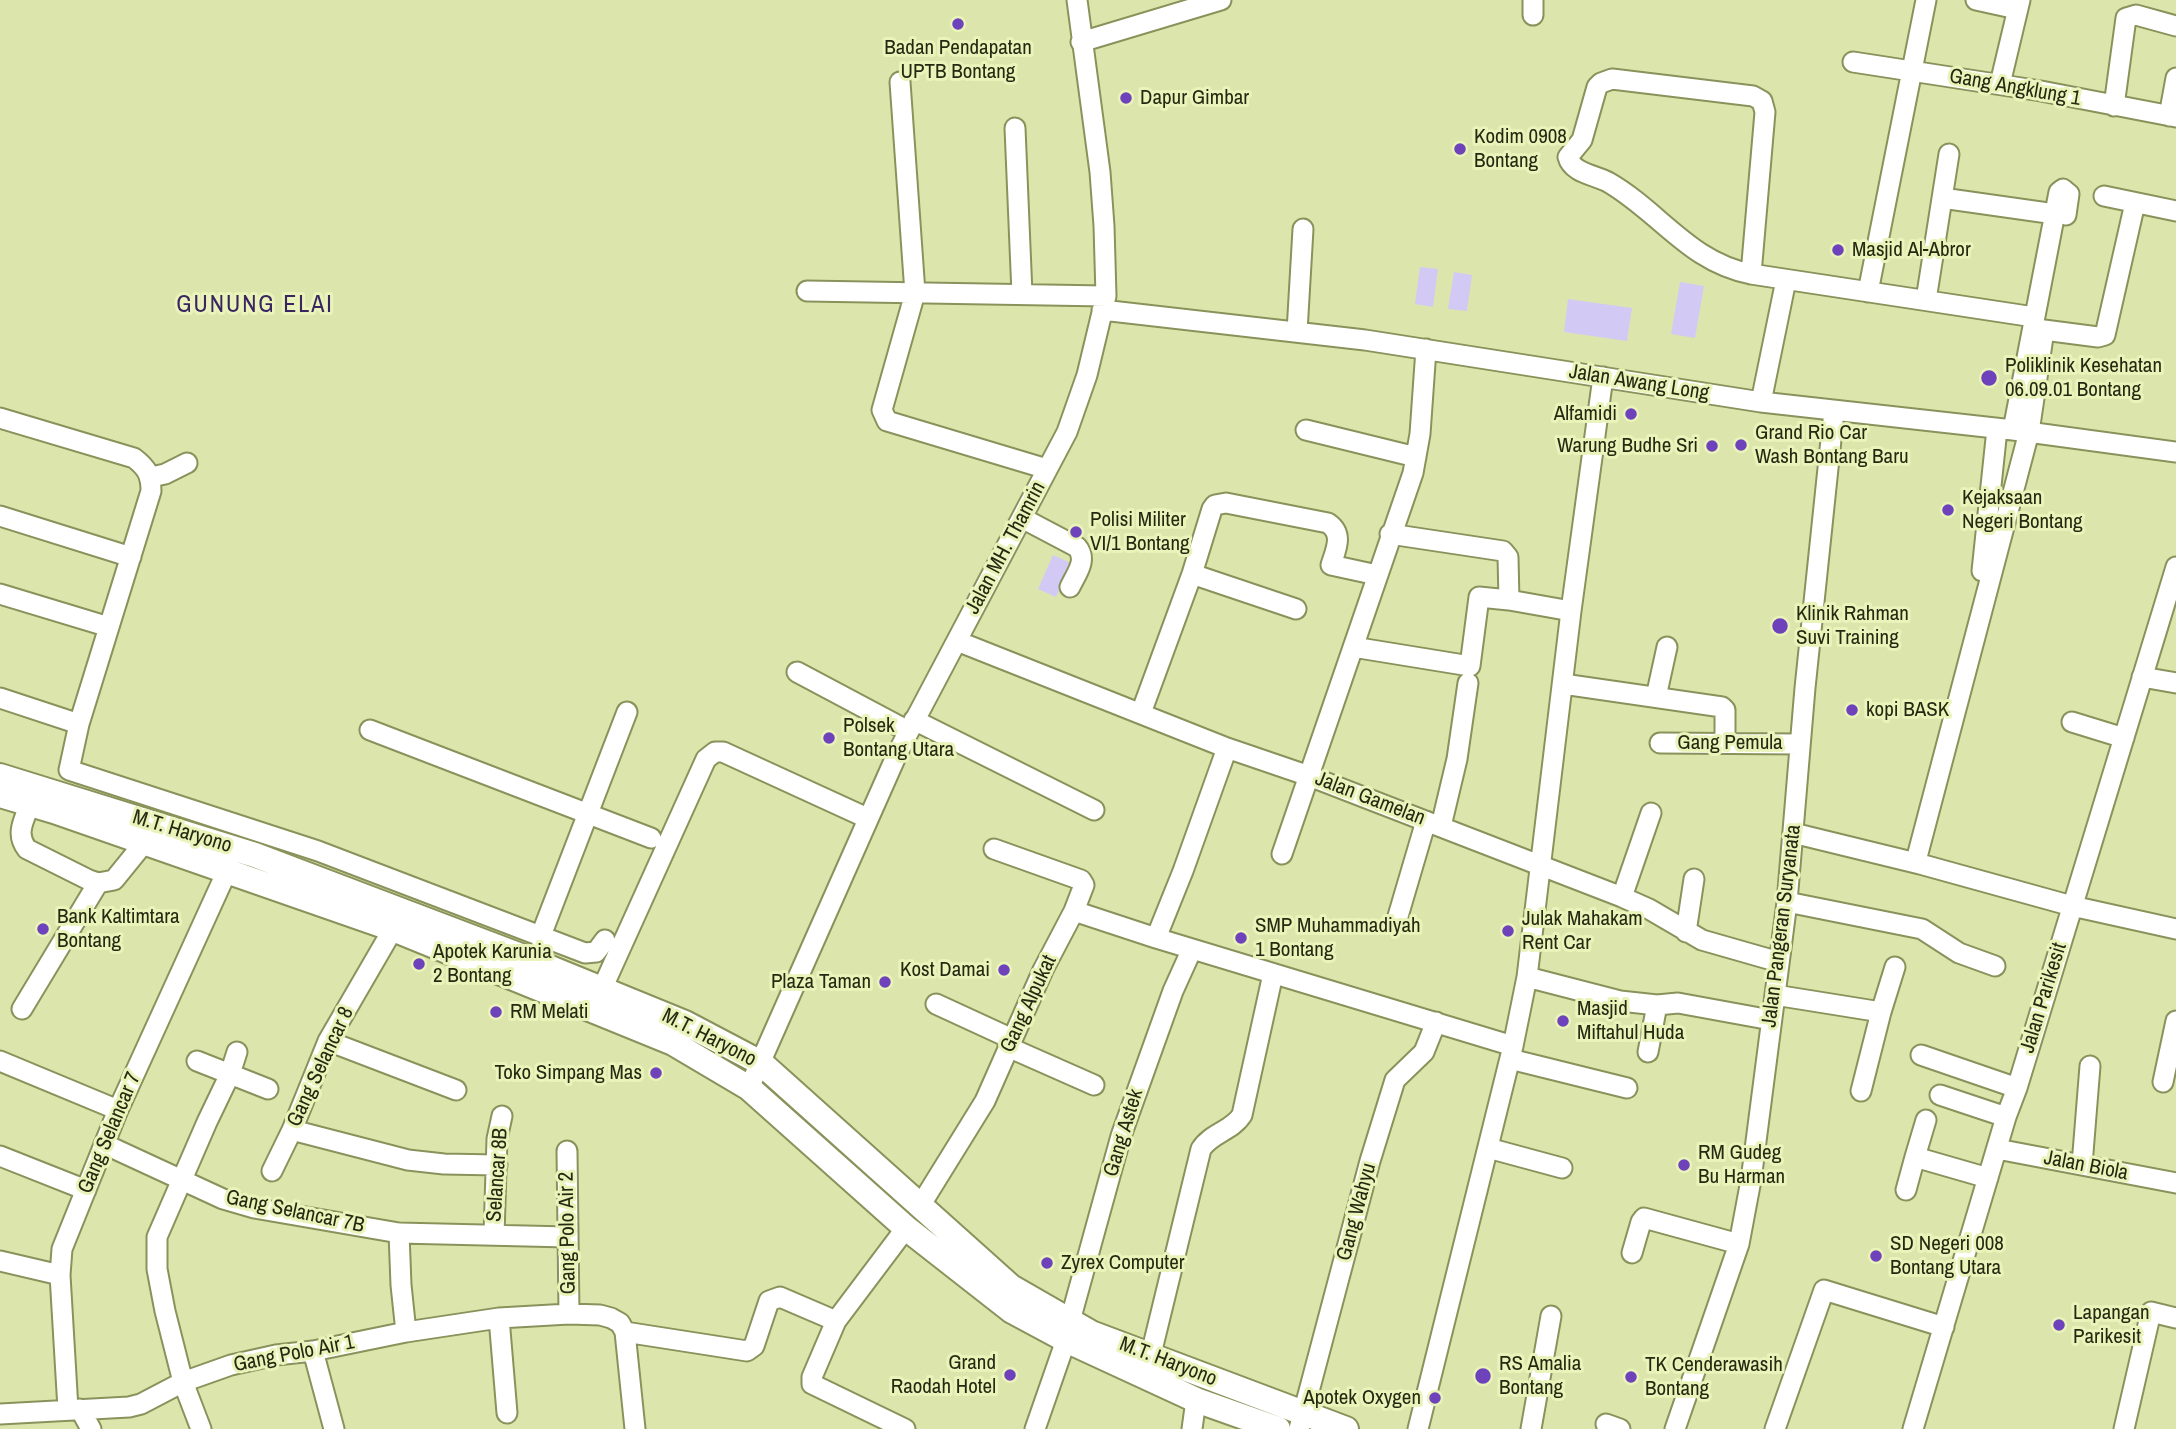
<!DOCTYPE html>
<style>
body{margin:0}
canvas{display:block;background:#dce6ac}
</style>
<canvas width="2176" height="1429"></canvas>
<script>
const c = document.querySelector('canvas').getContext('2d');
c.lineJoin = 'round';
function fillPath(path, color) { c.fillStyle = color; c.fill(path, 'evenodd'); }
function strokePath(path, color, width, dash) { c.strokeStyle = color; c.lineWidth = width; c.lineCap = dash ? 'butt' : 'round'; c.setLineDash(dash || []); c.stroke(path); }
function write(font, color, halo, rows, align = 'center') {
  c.font = font + ' "Archivo Narrow",sans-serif'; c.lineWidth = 6; c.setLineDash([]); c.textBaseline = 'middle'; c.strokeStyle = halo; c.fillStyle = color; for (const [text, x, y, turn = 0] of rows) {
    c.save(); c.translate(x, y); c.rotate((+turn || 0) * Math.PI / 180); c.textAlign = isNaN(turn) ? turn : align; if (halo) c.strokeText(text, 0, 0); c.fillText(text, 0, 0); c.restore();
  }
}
fillPath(new Path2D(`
 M1420,267L1438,269L1433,307L1415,304Z
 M1454,272L1472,275L1467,311L1448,309Z
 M1680,282L1704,286L1695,338L1671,334Z
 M1568,299L1632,308L1627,341L1564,332Z
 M1053,555L1071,563L1056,597L1038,589Z`), '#d3c9f5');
const minor = new Path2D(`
 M1533,0V15
 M1976,0L2017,9
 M1081,42L1221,0
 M1853,62L2041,91L2176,117
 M900,82L915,293L882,410L887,421L1047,469
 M2000,84L2020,0
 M2114,106L2126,18L2136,15L2176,26
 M2169,116L2176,78
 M1015,128L1022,294
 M2104,196L2176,211
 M1942,198L2055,214
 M2135,203L2105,335L2098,337L2044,330L2029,432L1917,857L1920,864L2072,906L2176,929
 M1751,274L1765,112L1762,101L1753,96L1612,79L1601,83L1597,87L1582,140L1568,157C1572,173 1595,175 1608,182C1660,212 1689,262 1751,274L2034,317
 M807,291L1106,296
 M1868,292L1926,0
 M1926,300L1949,154
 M1102,310L1365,340L1761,402L2013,430L2176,452
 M1297,332L1303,229
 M1761,402L1786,280
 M0,418L134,458C147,468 151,475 151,491L79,724L69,770L318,851L585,953L596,952L605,940
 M1306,430L1416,457
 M2013,430L2059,192L2063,189L2069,194L2066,215
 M151,477L165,474L187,463
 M0,516L131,557
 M1022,518L1077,547C1088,560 1076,574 1070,587
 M1390,534L1503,551L1508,557L1509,600L1571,611
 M1982,571L1997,429
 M1192,574L1296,609
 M0,594L109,627
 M957,641L1227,748L1309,776L1622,897L1649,909L1702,940L1779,962
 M1353,647L1470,666L1479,597L1509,600
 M797,672L908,731
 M2142,677L2176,683
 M1563,684L1722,707L1725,710V743
 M1656,697L1667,647
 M0,698L79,724
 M1141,713L1192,574L1212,509L1215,505L1226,503L1328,523C1344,534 1336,549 1331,565L1377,575
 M914,720L1094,810
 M2072,722L2124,738
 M370,730L651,838
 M1660,743L1800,744
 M30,804C24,820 15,834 27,849L89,880L98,883L114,880L144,843
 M1441,826L1457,759L1468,683
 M1793,833L1920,864
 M1282,854L1413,473L1420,434L1426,349
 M1622,897L1651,813
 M1787,902L1922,929L1959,953L1995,966
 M1074,911L1156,938L1513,1046
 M1396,923L1426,821
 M1686,932L1694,879
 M540,938L627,712
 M1156,938L1183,871L1227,748
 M1527,977L1620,1001L1657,1005L1678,1003L1771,1020
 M602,989L706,759L715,752H723L867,818
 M1775,995L1881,1012
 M936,1004L1012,1039
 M22,1009L98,883
 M328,1041L456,1090
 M1008,1047L1094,1085
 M1648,1052L1657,1005
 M1921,1055L2017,1088
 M1510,1059L1627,1088
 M0,1061L118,1110
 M197,1061L268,1089
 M2163,1082L2176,1021
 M749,1088L898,752L1067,432L1087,375L1106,296L1104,226L1100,172L1077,0
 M1861,1091L1881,1012L1895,967
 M1940,1095L2006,1117
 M292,1130L408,1160L444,1164L497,1165
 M104,1144L223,1199L254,1208L399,1233L568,1237
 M1488,1148L1562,1168
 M1997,1149L2176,1183
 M567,1151L569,1314
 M0,1156L86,1190
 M1915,1157L1926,1120
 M2082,1165L2090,1066
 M272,1171L292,1130L328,1041L393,929
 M1906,1190L1915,1157L1988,1178
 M920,1206L985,1101L1043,970L1074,911L1084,885L1081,880L994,849
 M399,1233L401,1285L406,1332
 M494,1235L497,1139L502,1116
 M1632,1253L1641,1222L1644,1218L1739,1244
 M0,1261L60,1275
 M499,1318L507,1413
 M836,1321L812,1377V1384L905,1429
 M1070,1321L1121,1136L1173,991L1192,949
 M625,1332L747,1351L754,1346L769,1301L780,1297L836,1321L906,1228
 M313,1351L334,1429
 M1151,1354L1201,1149C1211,1133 1232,1131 1242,1115L1273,974
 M68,1409L60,1275L62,1249L118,1110L227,871
 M80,1409L91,1429
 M0,1414L129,1407L141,1404L183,1382L231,1365L276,1355L313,1351L406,1332L499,1318L569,1314L600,1315L611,1318L620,1323L625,1332L635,1429
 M1606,1424L1620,1429
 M201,1429L183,1382L165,1311L157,1269V1237L207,1122L230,1074L237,1052
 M1035,1429L1066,1340
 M1192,1429L1196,1400
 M1299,1429L1370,1161L1395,1080L1424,1052L1436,1022
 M1418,1429L1513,1046L1527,977L1571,611L1603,377
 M1531,1429L1551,1316
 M1675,1429L1739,1244L1751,1180L1787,902L1805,688L1834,411
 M1775,1429L1824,1290L1944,1327
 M1913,1429L2006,1117L2017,1088L2176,567
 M2124,1429L2151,1312L2176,1318`);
const major = new Path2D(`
 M0,776L255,855L521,956L685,1023L761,1063L1011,1287L1091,1333L1346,1429
 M0,795L54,811L393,929L673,1043L749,1088L906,1228L1012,1311L1066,1340L1196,1400L1278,1429`);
strokePath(minor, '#8a925b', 23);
strokePath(major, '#8a925b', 28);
strokePath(minor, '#fff', 19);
strokePath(major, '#fff', 24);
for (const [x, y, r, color] of [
 [958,24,7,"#6d42ba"],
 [1126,98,7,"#6d42ba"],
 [1460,149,7,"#6d42ba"],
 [1838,250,7,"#6d42ba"],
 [1989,378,9,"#6d42ba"],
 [1631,414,7,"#6d42ba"],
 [1741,445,7,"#6d42ba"],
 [1712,446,7,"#6d42ba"],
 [1948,510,7,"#6d42ba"],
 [1076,532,7,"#6d42ba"],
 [1780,626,9,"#6d42ba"],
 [1852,710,7,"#6d42ba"],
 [829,738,7,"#6d42ba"],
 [43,929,7,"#6d42ba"],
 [1508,931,7,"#6d42ba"],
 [1241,938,7,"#6d42ba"],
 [419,964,7,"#6d42ba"],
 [1004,970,7,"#6d42ba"],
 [885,982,7,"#6d42ba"],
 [496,1012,7,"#6d42ba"],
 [1563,1021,7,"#6d42ba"],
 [656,1073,7,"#6d42ba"],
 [1684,1165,7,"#6d42ba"],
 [1876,1256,7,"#6d42ba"],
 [1047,1263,7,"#6d42ba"],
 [2059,1325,7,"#6d42ba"],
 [1010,1375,7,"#6d42ba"],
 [1483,1376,9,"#6d42ba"],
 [1631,1377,7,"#6d42ba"],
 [1435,1398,7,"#6d42ba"]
]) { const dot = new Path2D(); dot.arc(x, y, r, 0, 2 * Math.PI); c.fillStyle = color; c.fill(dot); strokePath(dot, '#eaf3b9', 2.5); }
write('21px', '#252912', '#eaf3b9', [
 ["Badan Pendapatan",958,48,"center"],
 ["UPTB Bontang",958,72,"center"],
 ["Dapur Gimbar",1140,98],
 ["Kodim 0908",1474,137],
 ["Bontang",1474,161],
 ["Masjid Al-Abror",1852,250],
 ["Poliklinik Kesehatan",2005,366],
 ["06.09.01 Bontang",2005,390],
 ["Alfamidi",1617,414,"right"],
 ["Grand Rio Car",1755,433],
 ["Wash Bontang Baru",1755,457],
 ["Warung Budhe Sri",1698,446,"right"],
 ["Kejaksaan",1962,498],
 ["Negeri Bontang",1962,522],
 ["Polisi Militer",1090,520],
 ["VI/1 Bontang",1090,544],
 ["Klinik Rahman",1796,614],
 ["Suvi Training",1796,638],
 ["kopi BASK",1866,710],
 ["Polsek",843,726],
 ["Bontang Utara",843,750],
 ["Bank Kaltimtara",57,917],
 ["Bontang",57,941],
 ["Julak Mahakam",1522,919],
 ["Rent Car",1522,943],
 ["SMP Muhammadiyah",1255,926],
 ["1 Bontang",1255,950],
 ["Apotek Karunia",433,952],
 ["2 Bontang",433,976],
 ["Kost Damai",990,970,"right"],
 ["Plaza Taman",871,982,"right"],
 ["Masjid",1577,1009],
 ["Miftahul Huda",1577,1033],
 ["RM Melati",510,1012],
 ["Toko Simpang Mas",642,1073,"right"],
 ["RM Gudeg",1698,1153],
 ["Bu Harman",1698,1177],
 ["SD Negeri 008",1890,1244],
 ["Bontang Utara",1890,1268],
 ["Zyrex Computer",1061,1263],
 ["Lapangan",2073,1313],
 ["Parikesit",2073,1337],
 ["Grand",996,1363,"right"],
 ["Raodah Hotel",996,1387,"right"],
 ["RS Amalia",1499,1364],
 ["Bontang",1499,1388],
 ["TK Cenderawasih",1645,1365],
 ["Bontang",1645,1389],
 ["Apotek Oxygen",1421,1398,"right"]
], 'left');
write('21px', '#252912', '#eaf3b9', [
 ["Gang Angklung 1",2015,88,10],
 ["Jalan Awang Long",1639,383,9],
 ["Jalan MH. Thamrin",1006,548,-62],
 ["Gang Pemula",1730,743],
 ["Jalan Gamelan",1370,799,21],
 ["M.T. Haryono",182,832,17],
 ["Jalan Pangeran Suryanata",1782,926,-83],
 ["Jalan Parikesit",2044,998,-73],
 ["Gang Alpukat",1029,1004,-65],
 ["M.T. Haryono",709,1038,27],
 ["Gang Selancar 8",321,1067,-65],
 ["Gang Selancar 7",110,1133,-67],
 ["Gang Astek",1124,1133,-73],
 ["Jalan Biola",2086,1166,11],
 ["Selancar 8B",498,1175,-86],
 ["Gang Selancar 7B",295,1212,12],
 ["Gang Wahyu",1357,1212,-75],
 ["Gang Polo Air 2",568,1233,-91],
 ["Gang Polo Air 1",294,1354,-11],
 ["M.T. Haryono",1168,1362,21]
]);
c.letterSpacing = '2px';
write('24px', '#392560', '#eaf3b9', [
 ["GUNUNG ELAI",255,306]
]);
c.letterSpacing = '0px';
</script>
